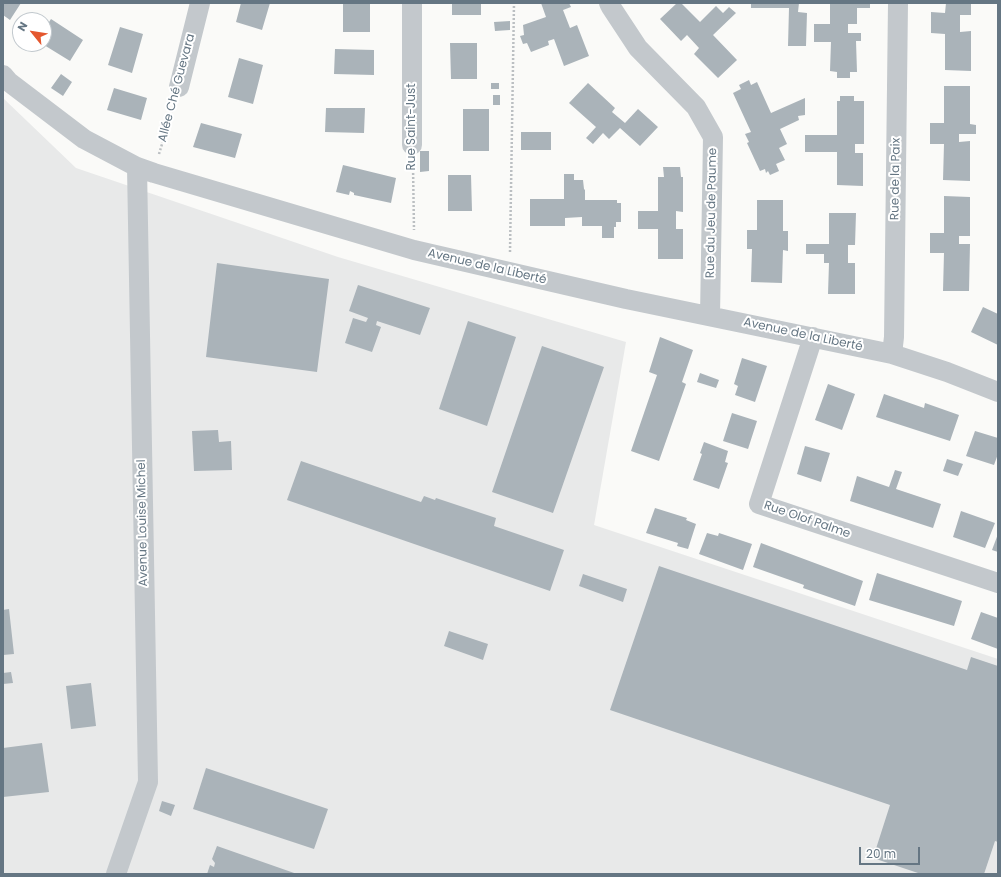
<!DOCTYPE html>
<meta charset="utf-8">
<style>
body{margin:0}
#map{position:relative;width:1001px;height:877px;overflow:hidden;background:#fafaf8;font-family:Poppins,sans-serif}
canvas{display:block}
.frame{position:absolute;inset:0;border:4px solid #657683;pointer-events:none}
.north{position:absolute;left:12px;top:12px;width:40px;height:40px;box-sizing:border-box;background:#fff;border:1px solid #c1c8cd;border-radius:50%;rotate:300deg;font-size:11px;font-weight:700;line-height:16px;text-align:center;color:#657683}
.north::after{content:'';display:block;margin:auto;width:14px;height:18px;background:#e4572e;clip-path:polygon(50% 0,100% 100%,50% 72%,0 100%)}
.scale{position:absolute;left:859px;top:847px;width:61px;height:18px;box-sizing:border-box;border:2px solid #657683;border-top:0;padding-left:5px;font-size:12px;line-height:14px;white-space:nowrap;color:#657683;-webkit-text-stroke:3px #fff;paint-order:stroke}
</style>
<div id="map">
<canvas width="1001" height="877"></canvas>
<div class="frame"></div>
<div class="north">N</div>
<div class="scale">20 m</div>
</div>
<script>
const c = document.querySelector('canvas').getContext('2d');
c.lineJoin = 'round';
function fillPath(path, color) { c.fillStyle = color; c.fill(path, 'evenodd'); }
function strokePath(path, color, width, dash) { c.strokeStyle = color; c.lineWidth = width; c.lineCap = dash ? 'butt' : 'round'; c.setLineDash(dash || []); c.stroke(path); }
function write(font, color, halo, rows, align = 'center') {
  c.font = font + ' Poppins,sans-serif'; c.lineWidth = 4; c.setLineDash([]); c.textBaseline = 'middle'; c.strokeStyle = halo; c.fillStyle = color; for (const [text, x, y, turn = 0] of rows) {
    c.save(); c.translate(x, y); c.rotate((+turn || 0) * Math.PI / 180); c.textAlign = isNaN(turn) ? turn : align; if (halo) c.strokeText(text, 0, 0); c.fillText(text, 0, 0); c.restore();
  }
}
fillPath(new Path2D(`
 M3,98L76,168L338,257L626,342L594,525L998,659V874H3Z`), '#e8e9e9');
fillPath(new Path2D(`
 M3,3H21L10,20L3,15Z
 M241,3H270L262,30L236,22Z
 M343,3H370V32H343Z
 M452,3H481V15H452Z
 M541,3H569L571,7L563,10L570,28L577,25L589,56L564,66L554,39L548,41L549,45L531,52L527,43L523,44L520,36L524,35L523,25L546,17Z
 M677,3H681L700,22L716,6L723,13L729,7L736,13L713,35L737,60L718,78L694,54L699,48L687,35L681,41L660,19Z
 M751,3H799L798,12L807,13L806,46H788L789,8H751Z
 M830,3H870V8H857V24H848V33H861V41H856L857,72H850V78H837V72L830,71L831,42H814V24H830Z
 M946,3H971V15H960V32L971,31V71L945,70V34L931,33V12L945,13Z
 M51,19L83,40L70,61L44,45V30Z
 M510,21V30L495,31L494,22Z
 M120,27L143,34L132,73L108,65Z
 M450,43H477V79H451Z
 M335,49L374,50V75L334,74Z
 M239,58L263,65L253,104L228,97Z
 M61,74L72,82L63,96L51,88Z
 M749,80L751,85L757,82L771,113L805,98V115L798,116L799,120L780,129L787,144L779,148L785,160L776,164L779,171L770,175L768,171L766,173L765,169L760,171L747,143L749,142L745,134L751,132L733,93L741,89L739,85Z
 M491,83H499V89H491Z
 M588,83L615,108L612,112L625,123L638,109L658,127L640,146L620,128L609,139L603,133L593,144L586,138L596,127L569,103Z
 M944,86H970V124L976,125V134H959V142L970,141V181L943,180L944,144H930V123H944Z
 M114,88L147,98L141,120L107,110Z
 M493,95H500V105H493Z
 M840,96H854V101H864V144H855V153H863V186L837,185V152H805V135H837V101H840Z
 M326,108H365L364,133L325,132Z
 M463,109H489V151H463Z
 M201,123L242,134L235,158L193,147Z
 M521,132H551V150H521Z
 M420,151H429V171L420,172Z
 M343,165L396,178L391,203L354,195V193L350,191L349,195L336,192Z
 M663,167H680L681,177H683V212L676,211V229H683V259H658V229H638V211H658V177H664Z
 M564,174H574V180H583L584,189L585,190V200H617V203H621V222H616V227H614V238H602V226H582V217L565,218V226H530V199H564Z
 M448,175H471L472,211H448Z
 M944,196L970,197V236H959V244H970L969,291H943L944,253H930V233H944Z
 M757,200H783V231H788V251L783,250L782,283L751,282L752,249H747V230H757Z
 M829,213H856L855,245H848V263H855V294H828L829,263H824V254H806V244H829Z
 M217,263L329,279L317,372L206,357Z
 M358,285L430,308L420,335L377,321L376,325L381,327L372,352L345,343L353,318L366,322L368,318L349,311Z
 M983,307L998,314V345L971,332Z
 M468,321L516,337L487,426L439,409Z
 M660,337L693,350L682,382L686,384L659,461L631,451L657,375L649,372Z
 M542,346L604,367L553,513L492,492Z
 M742,358L767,366L755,402L735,395L738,386L734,384Z
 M700,373L719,380L716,388L697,382Z
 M828,384L855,394L842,430L815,420Z
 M884,394L924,408L925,403L959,415L950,441L876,417Z
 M732,413L757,421L748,449L723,441Z
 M218,430L219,442L231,441L232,470L194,471L192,431Z
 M975,431L998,438V454L994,465L966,456Z
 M704,442L728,451L725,462L728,463L719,489L693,480L702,454L700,453Z
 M805,446L830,453L821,482L797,474Z
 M947,459L963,464L958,476L943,471Z
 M301,461L421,502L424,496L435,500L436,498L496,518L494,526L564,550L550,591L287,500Z
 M895,470L902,472L896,489L941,504L933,528L850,501L857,476L889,487Z
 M655,508L687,518L686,520L696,524L688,549L677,546L678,543L646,533Z
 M961,511L995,523L985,548L953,537Z
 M707,533L718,536L719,533L752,544L743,570L699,554Z
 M998,534V552L992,550Z
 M761,543L863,581L855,606L803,588L804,585L753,567Z
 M659,566L967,670L971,657L998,666V842L995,841L984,874H921L873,858L890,805L610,710Z
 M877,573L962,601L954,626L869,600Z
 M583,574L627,589L623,602L579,586Z
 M9,609L14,654L3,655V610Z
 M981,612L998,618V649L971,639Z
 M449,631L488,644L483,660L444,646Z
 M11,672L13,683L3,684V673Z
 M91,683L96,726L71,729L66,686Z
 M42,743L49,792L3,797V748Z
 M206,768L328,809L314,849L193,809Z
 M162,801L175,805L171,816L159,811Z
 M217,846L297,874H207L210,865L214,867L215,863L212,859Z`), '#aab3b9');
strokePath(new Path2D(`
 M159,154L174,105
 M413,165L414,230
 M510,252L514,3`), '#bbbfc2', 2.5, [2, 2]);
strokePath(new Path2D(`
 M412,3V145
 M609,3L611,7L638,48L696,107L713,137L710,316
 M3,75L9,82L84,139L137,167L154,173L414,250L626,299L892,354L947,372L998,392
 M179,87L200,3
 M813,337L759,504L998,583
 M892,354L894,337L898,3
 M116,874L148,782L137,167`), '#c3c8cc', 20);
write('12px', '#657683', '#fff', [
 ["Allée Ché Guevara",177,88,-75],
 ["Rue Saint-Just",412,127,-90],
 ["Rue de la Paix",896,179,-89],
 ["Rue du Jeu de Paume",712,213,-89],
 ["Avenue de la Liberté",487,267,13],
 ["Avenue de la Liberté",803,335,12],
 ["Rue Olof Palme",807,520,19],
 ["Avenue Louise Michel",143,523,-91]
]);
</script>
